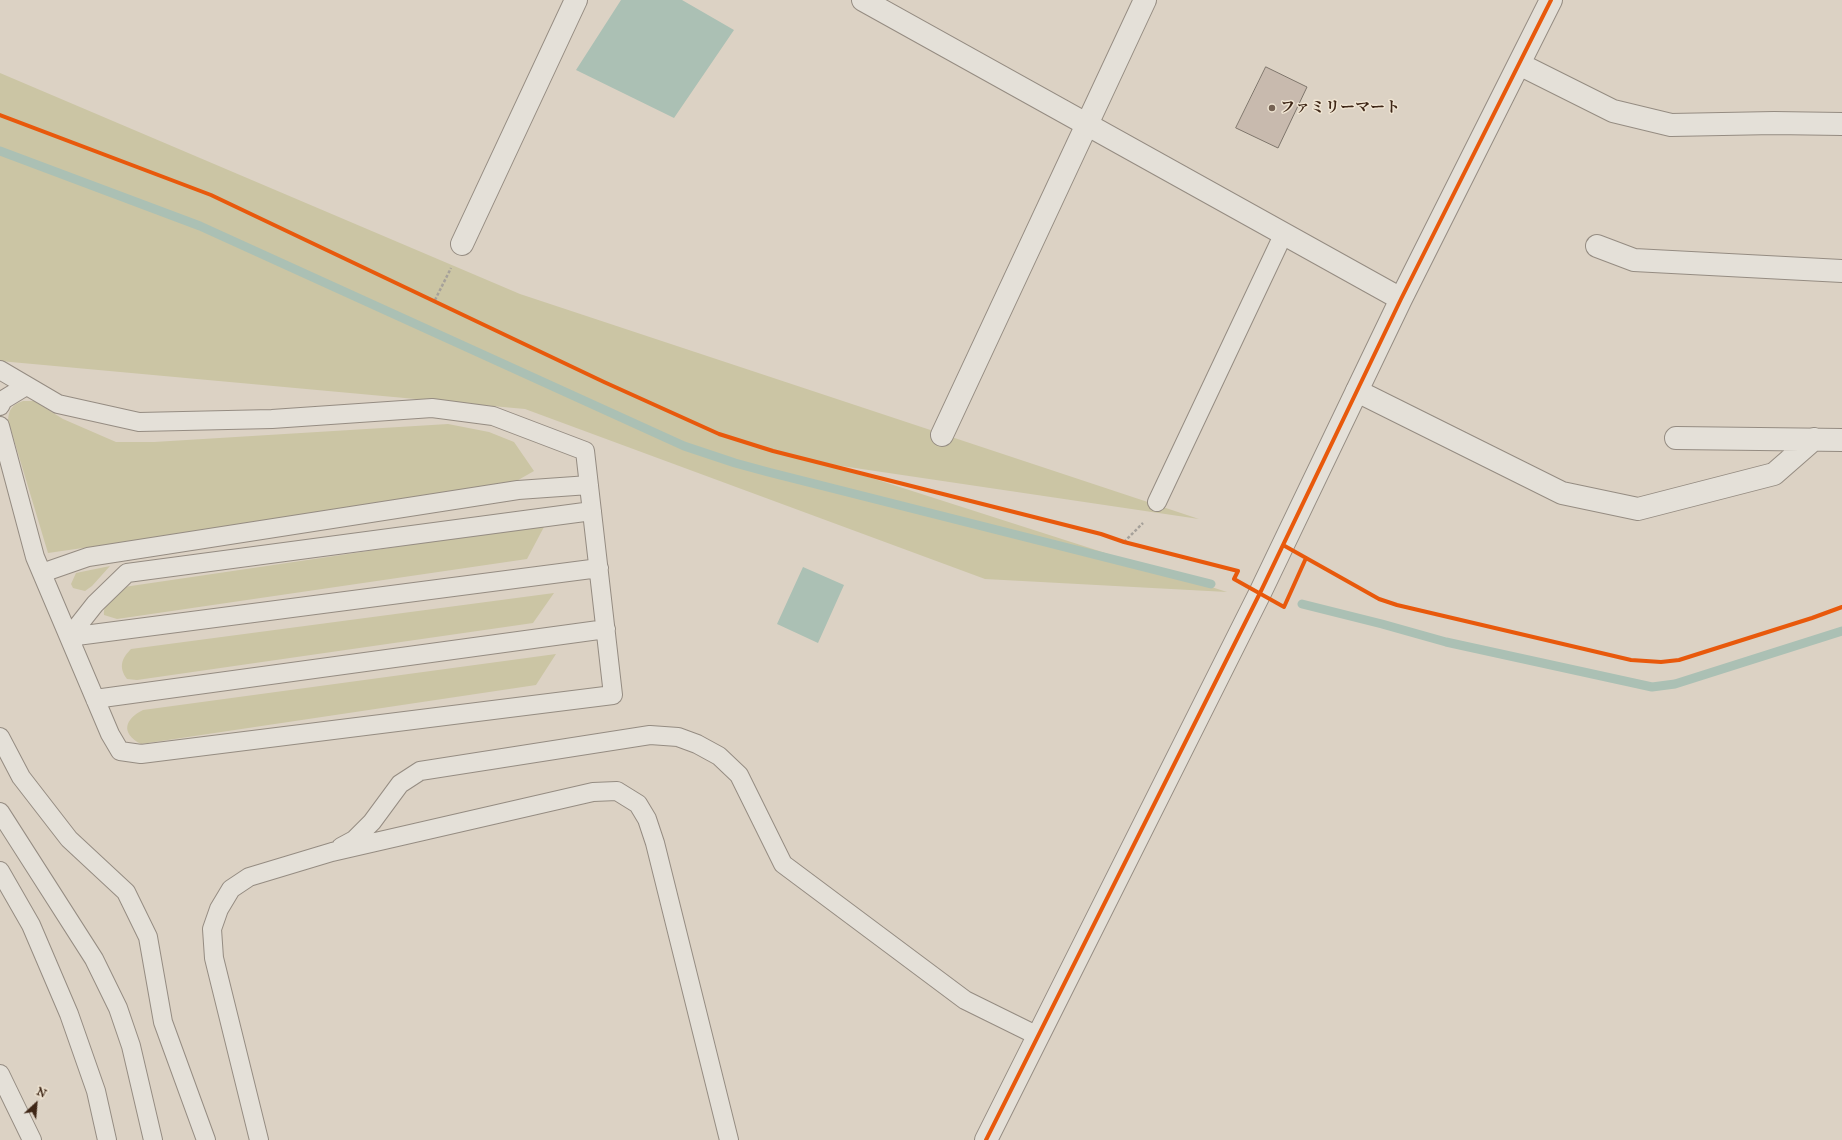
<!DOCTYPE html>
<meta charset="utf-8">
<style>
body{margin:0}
#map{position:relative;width:1842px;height:1140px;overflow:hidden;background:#dcd2c4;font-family:"IM FELL Great Primer",serif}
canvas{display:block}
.north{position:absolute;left:16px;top:1084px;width:40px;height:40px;-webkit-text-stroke:3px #efe4d2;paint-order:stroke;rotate:26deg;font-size:11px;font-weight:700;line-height:16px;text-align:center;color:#3e2616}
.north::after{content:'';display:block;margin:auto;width:14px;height:18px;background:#3e2616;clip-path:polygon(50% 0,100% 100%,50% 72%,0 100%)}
</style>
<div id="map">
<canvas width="1842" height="1140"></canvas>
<div class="north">N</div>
</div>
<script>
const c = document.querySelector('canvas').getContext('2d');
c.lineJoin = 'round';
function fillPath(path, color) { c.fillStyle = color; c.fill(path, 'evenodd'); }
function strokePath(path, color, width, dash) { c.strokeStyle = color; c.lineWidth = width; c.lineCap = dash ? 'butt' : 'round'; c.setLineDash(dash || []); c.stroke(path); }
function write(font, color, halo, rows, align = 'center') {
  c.font = font + ' "IM FELL Great Primer","Noto Serif JP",serif'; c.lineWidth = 3; c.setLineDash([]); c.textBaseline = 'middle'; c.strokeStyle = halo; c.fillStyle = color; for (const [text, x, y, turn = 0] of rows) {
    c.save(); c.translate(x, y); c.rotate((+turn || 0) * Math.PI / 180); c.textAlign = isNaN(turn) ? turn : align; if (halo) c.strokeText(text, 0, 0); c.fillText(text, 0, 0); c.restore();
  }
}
fillPath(new Path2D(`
 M0,73L520,294L1199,519L828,464L1227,592L985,579L525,409L0,361Z
 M23,401H34L63,419L116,442H154L448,424L489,432L514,442L534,471L506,487L48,553L8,420C9,409 12,405 23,401Z
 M545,525L527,559L117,619L104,615C103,602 116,594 124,587Z
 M110,566L92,586L85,591L73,588L71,584L76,573Z
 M554,593L533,623L137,680L127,679C118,667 122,658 131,649Z
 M556,654L536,685L141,744C120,733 125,719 143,710Z`), '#cbc5a4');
fillPath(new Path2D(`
 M621,0H682L734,30L674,118L576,70Z
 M803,567L844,585L818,643L777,624Z`), '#abc0b4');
strokePath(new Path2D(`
 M0,151L200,226L684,446L735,463L768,472L1211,584
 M1302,604L1382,624L1446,642L1652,687L1675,684L1842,631`), '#abc0b4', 9);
const building = new Path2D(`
 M1266,67L1307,87L1278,148L1236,128Z`);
fillPath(building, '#c8baae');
strokePath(building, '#7e756b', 1);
const service = new Path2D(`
 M0,370L58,404L139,422L272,419L432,408L493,416L585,451L613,695L141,754L120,751L110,734L35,557L0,426
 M0,406L3,400L26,386
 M1157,502L1284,233
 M42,573L88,557L518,490L589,485
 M69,637L95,604L127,573L592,511
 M69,637L599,568
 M95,699L606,629
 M0,737L21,777L69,839L126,892L148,937L163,1022L206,1140
 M0,812L94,959L118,1008L131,1046L153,1140
 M341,847L354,840L372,822L400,784L420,771L650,735L678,737L697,744L719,756L739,775L783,864L965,1000L1038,1036
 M0,871L31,925L69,1014L96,1091L107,1140
 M0,1074L32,1140
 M259,1140L214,958L212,929L219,909L231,889L249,877L332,852L593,792L617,791L638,804L647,819L655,843L729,1140`);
const minor = new Path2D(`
 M462,244L576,0
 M1597,246L1634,260L1842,271
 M1357,391L1562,493L1638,509L1774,474L1814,439
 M942,435L1145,0
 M1676,438L1842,440`);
const tertiary = new Path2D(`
 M863,0L1401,299
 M1519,64L1613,111L1671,125L1774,123L1842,124
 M986,1140L1260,593L1401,299L1551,0`);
strokePath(service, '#958c82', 20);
strokePath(minor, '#958c82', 24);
strokePath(tertiary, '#958c82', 24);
strokePath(new Path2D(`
 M435,300L451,268
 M1124,542L1143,523`), '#a6a19a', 2.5, [3, 2]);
strokePath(service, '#e4e0d8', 18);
strokePath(minor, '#e4e0d8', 22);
strokePath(tertiary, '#e4e0d8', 22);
strokePath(new Path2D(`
 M0,115L211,195L604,382L719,434L773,451L1101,534L1124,542L1238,571L1234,579L1284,607L1306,558
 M1283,545L1379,599L1397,605L1631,660L1661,662L1679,660L1812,618L1842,607
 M986,1140L1260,593L1401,299L1551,0`), '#e8590c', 4);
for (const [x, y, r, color] of [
 [1272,108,4,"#756253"]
]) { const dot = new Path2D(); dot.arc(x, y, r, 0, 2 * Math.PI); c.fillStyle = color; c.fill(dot); strokePath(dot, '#efe4d2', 1.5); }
write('bold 15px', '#3e2616', '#efe4d2', [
 ["ファミリーマート",1280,108]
], 'left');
</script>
